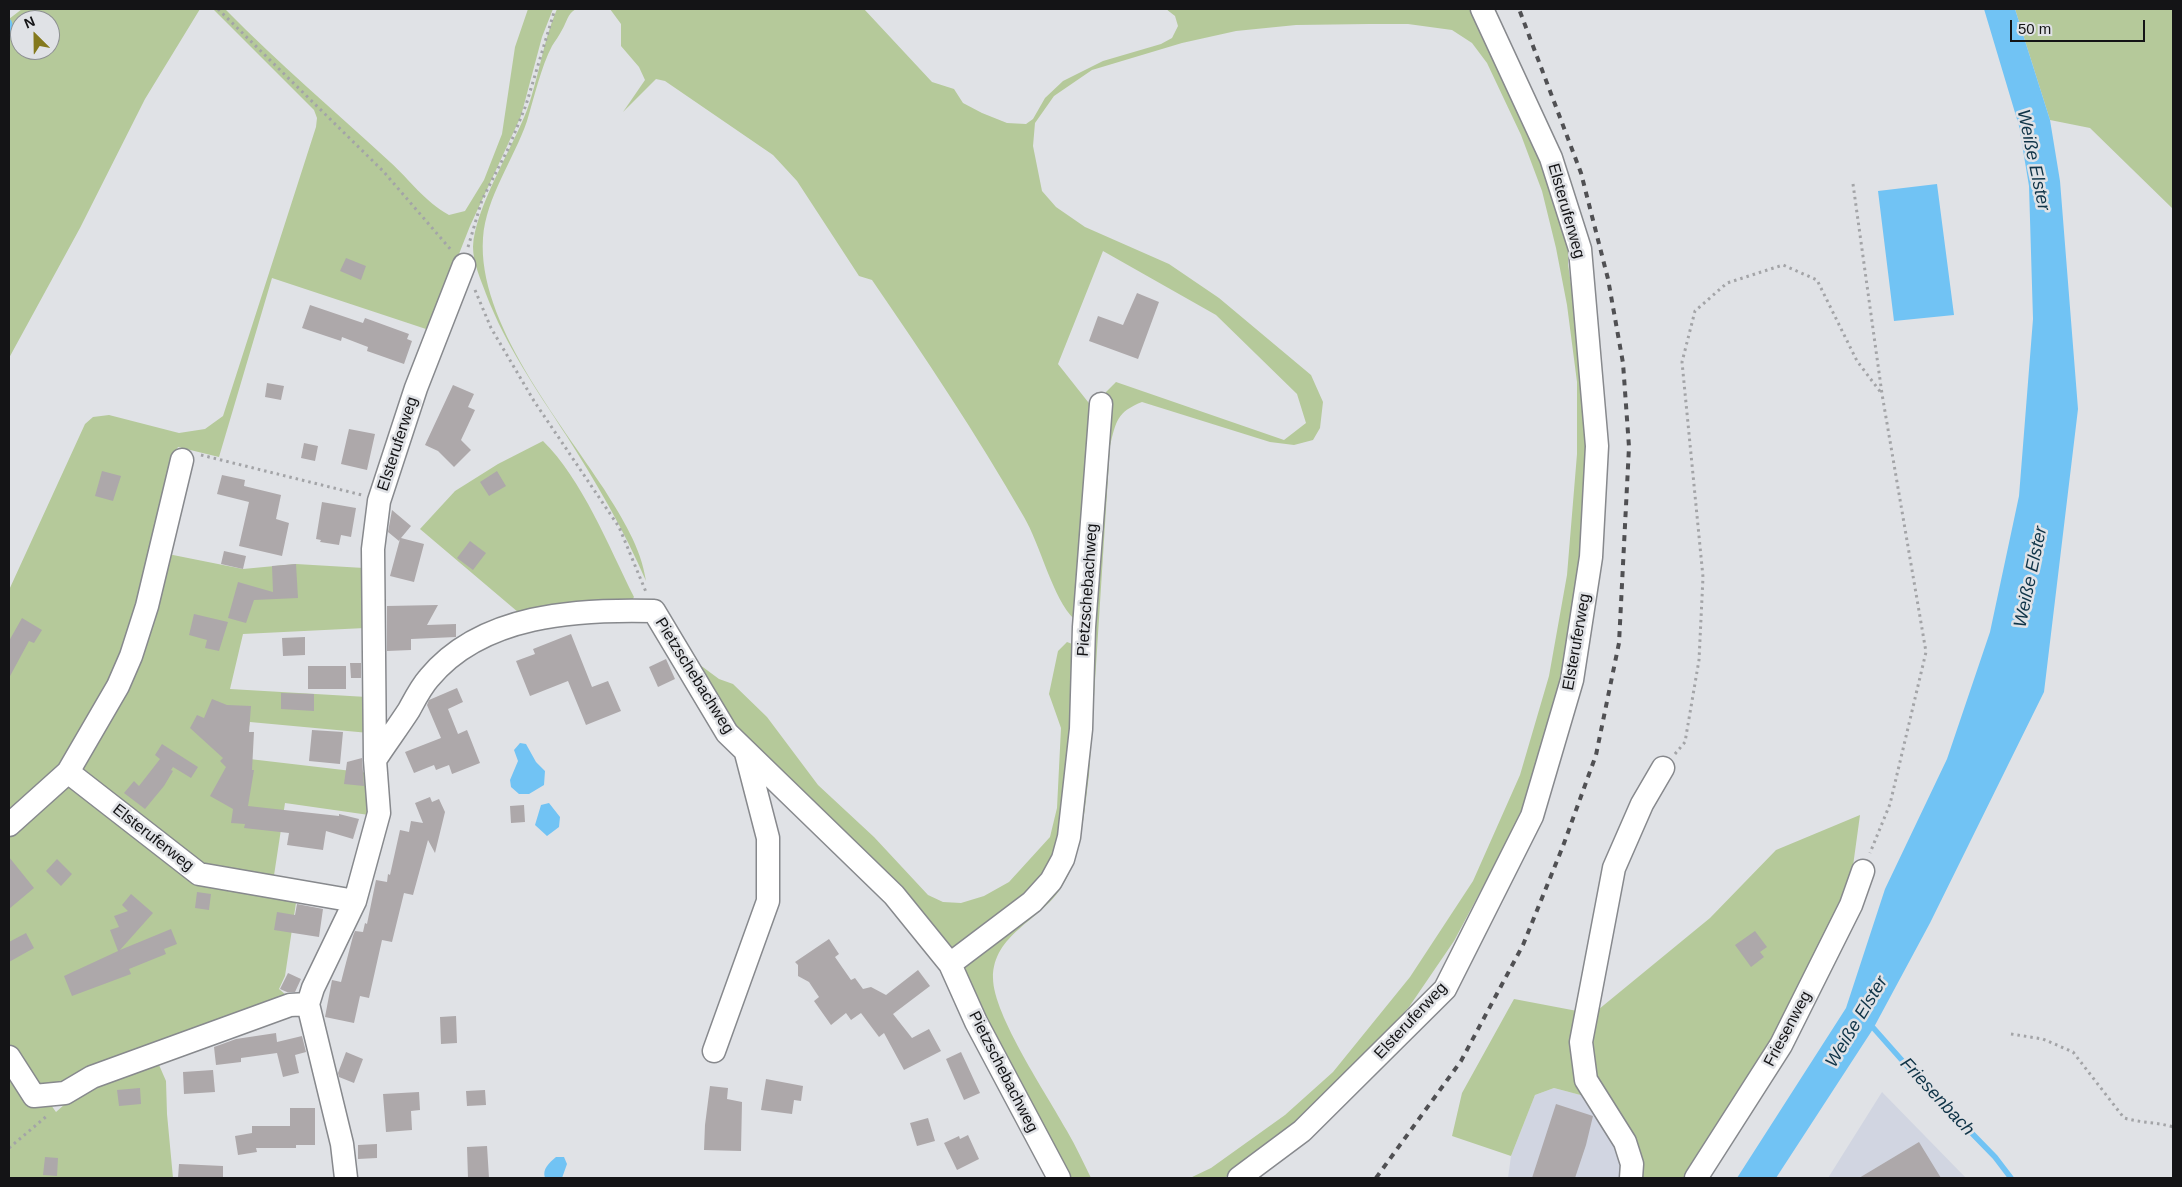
<!DOCTYPE html>
<meta charset="utf-8">
<style>
body{margin:0}
#map{position:relative;width:2182px;height:1187px;overflow:hidden;background:#e0e2e6;font-family:Helvetica,sans-serif}
canvas{display:block}
.frame{position:absolute;inset:0;border:10px solid #141416;pointer-events:none}
.north{position:absolute;left:10px;top:10px;width:50px;height:50px;box-sizing:border-box;background:#e0e2e6;border:1px solid #8e9093;border-radius:50%;rotate:337deg;font-size:14px;font-weight:700;line-height:20px;text-align:center;color:#141416}
.north::after{content:'';display:block;margin:auto;width:18px;height:22px;background:#84791d;clip-path:polygon(50% 0,100% 100%,50% 72%,0 100%)}
.scale{position:absolute;left:2010px;top:20px;width:135px;height:22px;box-sizing:border-box;border:2px solid #141416;border-top:0;padding-left:6px;font-size:15px;line-height:18px;white-space:nowrap;color:#141416;-webkit-text-stroke:4px #e0e2e6;paint-order:stroke}
</style>
<div id="map">
<canvas width="2182" height="1187"></canvas>
<div class="frame"></div>
<div class="north">N</div>
<div class="scale">50 m</div>
</div>
<script>
const c = document.querySelector('canvas').getContext('2d');
c.lineJoin = 'round';
function fillPath(path, color) { c.fillStyle = color; c.fill(path, 'evenodd'); }
function strokePath(path, color, width, dash) { c.strokeStyle = color; c.lineWidth = width; c.lineCap = dash ? 'butt' : 'round'; c.setLineDash(dash || []); c.stroke(path); }
function write(font, color, halo, rows, align = 'center') {
  c.font = font + ' Helvetica,sans-serif'; c.lineWidth = 5; c.setLineDash([]); c.textBaseline = 'middle'; c.strokeStyle = halo; c.fillStyle = color; for (const [text, x, y, turn = 0] of rows) {
    c.save(); c.translate(x, y); c.rotate((+turn || 0) * Math.PI / 180); c.textAlign = isNaN(turn) ? turn : align; if (halo) c.strokeText(text, 0, 0); c.fillText(text, 0, 0); c.restore();
  }
}
fillPath(new Path2D(`
 M1554,1088L1588,1097L1613,1142L1624,1173L1623,1178H1508L1511,1156L1535,1095Z
 M1882,1092L1966,1178H1828Z`), '#d1d5e1');
fillPath(new Path2D(`
 M22,9H200L145,99L80,228L9,358V19ZM20,20H50V50H20Z
 M213,9H225C278,63 335,111 390,162C411,181 424,201 449,215L465,211L484,180L502,134L515,47L528,9H553L542,37L521,116L470,226L429,330L272,278L219,457L178,447L174,455L129,646L60,766L9,816V590L85,424L93,417L109,415L179,433L205,429L223,416L316,127L317,118L314,110Z
 M557,9H576C567,14 567,22 562,30C559,36 555,41 552,46C541,67 534,98 527,121C514,159 486,197 483,238C477,322 560,421 604,489C622,518 641,547 646,581C624,530 596,482 566,435C536,389 506,346 486,294C481,280 473,263 473,247C474,210 513,147 527,110C539,77 543,41 557,9Z
 M610,9H864L932,82L954,89L963,103L982,113L1007,123L1026,124L1033,119L1045,98L1063,81L1103,61L1161,44L1172,38L1178,26L1175,16L1166,9H1471L1479,20L1534,141L1569,243L1568,264L1582,360L1588,436L1586,518L1568,661L1549,734L1518,821L1454,941L1409,1007L1315,1110L1248,1164L1224,1178H1190L1211,1168L1285,1115L1333,1072L1410,977L1473,881L1520,775L1549,676L1567,575L1577,454V382L1567,305L1556,248L1542,191L1521,135L1487,63L1472,43L1452,30L1408,24H1369L1296,25L1236,31L1182,43L1092,70L1054,96L1035,123L1033,146L1042,191L1056,207L1085,227L1169,264L1219,298L1311,375L1323,402L1320,428L1313,440L1294,445L1270,442L1142,402C1117,412 1116,421 1110,446L1089,775C1084,812 1082,856 1061,888C1040,921 993,934 993,978C993,1015 1048,1096 1067,1131C1076,1146 1083,1162 1091,1178H1066L965,976V965L1043,896L1081,777L1106,392L1116,382L1284,440L1306,423L1297,394L1216,315L1103,251L1058,364L1092,407L1074,619C1053,599 1040,544 1024,517C977,435 925,357 872,280L859,276L797,181L773,155L665,81L656,79L623,112L645,80L639,67L621,46V24Z
 M2015,9H2173V209L2090,128L2050,120Z
 M543,441C582,479 609,547 634,597L629,605L525,618L420,529L455,491L498,464Z
 M163,553L243,569L296,564L364,568L365,628L243,634L230,689L367,697L369,733L250,722L241,758L369,773V815L285,803L273,882L209,871L77,773Z
 M1067,642L1075,645L1077,652L1062,839L1030,898L948,951L725,717L696,662L719,679L733,684L767,717L818,785L874,837L928,895L943,902L961,903L984,896L1009,882L1050,837L1057,808L1061,728L1049,694L1058,651Z
 M71,784L166,858L297,896L285,976L279,989L292,1000L46,1089L33,1086L9,1047V832Z
 M1860,815L1849,895L1779,1029L1690,1178H1638L1588,1097L1554,1088L1535,1095L1511,1156L1452,1136L1462,1093L1514,999L1593,1014L1710,918L1776,850Z
 M156,1058L166,1081L167,1114L173,1178H9V1067L51,1105L56,1112L91,1081Z`), '#b5c99a');
fillPath(new Path2D(`
 M1984,9H2015L2050,120L2060,181L2078,409L2044,692L1930,923L1873,1029L1776,1178H1737L1846,1008L1885,889L1947,759L1990,632L2019,496L2033,319L2029,186L2019,126Z
 M1937,184L1954,315L1894,321L1878,191Z
 M520,743L526,744L536,762L545,771L544,785L529,794H519L511,787L510,780L518,761L514,750Z
 M549,803L560,817L559,827L547,836L535,825L541,805Z
 M556,1157H564L567,1164L562,1178H545C542,1169 549,1163 556,1157Z`), '#71c3f4');
strokePath(new Path2D(`
 M9,22L11,28L9,35
 M1869,1023L1915,1075L1995,1157L2011,1178`), '#71c3f4', 5.5);
fillPath(new Path2D(`
 M346,258L366,266L361,280L340,271Z
 M1137,293L1159,302L1138,359L1089,341L1098,316L1123,325Z
 M310,305L363,323L365,318L409,334L407,339L412,341L404,364L367,351L368,347L342,337L341,341L302,328Z
 M267,383L284,386L281,400L265,397Z
 M453,385L474,394L468,407L475,410L461,440L471,450L454,467L438,451L425,445Z
 M349,429L375,434L367,470L341,464Z
 M304,443L318,446L315,461L301,458Z
 M102,471L121,476L113,501L95,496Z
 M497,471L506,486L489,496L480,482Z
 M222,475L245,480L244,486L281,495L276,519L289,523L282,556L239,546L249,502L217,494Z
 M322,502L356,508L351,537L341,535L339,545L320,542L321,540L316,539Z
 M392,510L411,526L401,538L424,544L414,582L390,576L400,539L399,541L388,532Z
 M470,541L486,553L473,570L457,558Z
 M224,551L246,556L243,569L221,564Z
 M296,564L298,598L254,600L246,623L228,618L238,582L273,592L272,566Z
 M438,605L427,625L456,624V637L411,639V650L387,651V606Z
 M194,614L228,622L219,651L205,648L207,640L189,635Z
 M22,618L42,630L34,643L29,641L9,678V641Z
 M571,634L592,687L608,681L621,711L586,725L568,681L530,696L516,661L535,654L533,649Z
 M305,637V655L283,656L282,638Z
 M666,659L675,679L658,687L649,667Z
 M350,663H361V678H351Z
 M308,666H346V689H308Z
 M457,688L463,702L448,709L458,734L467,730L480,763L452,774L449,765L436,770L434,765L414,773L405,752L441,738L427,705L429,700Z
 M281,693L314,694V711L281,709Z
 M212,699L227,705L251,706L249,732H254L252,770H254L248,806L339,816V814L359,819L353,839L326,831L323,850L287,845L289,833L244,828L245,824L231,823L233,809L210,796L226,767L220,761L223,758L190,728L197,715L204,718Z
 M312,730L343,732L340,764L309,761Z
 M162,744L198,767L191,778L173,767L171,770L173,771L164,786L145,809L124,793L134,781L139,786L160,759L155,755Z
 M362,758L364,786L344,784L347,762Z
 M430,797L432,802L439,799L445,812L435,853L428,840L413,895L404,893L392,942L382,940L369,998L360,996L354,1023L325,1017L332,980L341,982L353,936L355,931L363,932L365,923L367,924L376,880L387,882L388,874L390,875L400,830L409,832L411,821L423,823L415,803Z
 M524,805L525,822L511,823L510,806Z
 M9,857L34,888L9,909Z
 M57,859L72,874L61,886L46,871Z
 M197,892L211,894L209,910L195,908Z
 M131,894L153,913L120,950L171,929L177,944L164,949L166,954L129,969L131,974L72,996L64,976L118,951L110,930L119,927L114,916L128,911L122,905Z
 M297,904L323,909L319,937L274,930L277,912L295,915Z
 M1755,931L1767,947L1760,952L1764,957L1751,967L1735,945Z
 M26,933L34,948L9,962V942Z
 M829,939L839,954L835,957L851,980L855,978L863,989L871,987L886,995L918,970L930,986L893,1014L912,1038L929,1029L941,1051L904,1070L884,1033L879,1037L861,1013L851,1020L846,1013L831,1025L814,1001L819,997L809,982L798,976V965L795,962Z
 M288,973L301,979L295,992H287L280,989Z
 M456,1016L457,1043L441,1044L440,1017Z
 M276,1033L277,1042L302,1036L306,1052L295,1055L299,1073L283,1077L277,1053L241,1058V1062L216,1065L214,1047L236,1039Z
 M346,1052L363,1059L354,1083L339,1077L338,1073Z
 M961,1052L980,1093L964,1100L946,1059Z
 M213,1070L215,1092L184,1094L183,1072Z
 M766,1079L803,1086L801,1101L794,1100L792,1114L761,1110Z
 M710,1086L728,1088L727,1099L742,1102L741,1151L704,1150L705,1125Z
 M140,1088L141,1104L119,1106L117,1090Z
 M485,1090L486,1105L467,1106L466,1091Z
 M419,1092L420,1110L411,1111L412,1130L386,1132L383,1094Z
 M1556,1104L1593,1116L1586,1145L1575,1178H1532Z
 M290,1108H315V1145H296V1148H256L257,1152L238,1155L235,1136L252,1133V1126H290Z
 M928,1118L935,1141L917,1146L910,1123Z
 M968,1135L979,1159L957,1170L944,1143L959,1136L960,1139Z
 M1919,1142L1941,1178H1859Z
 M377,1144V1158L358,1159V1145Z
 M487,1146L489,1178H468L467,1147Z
 M45,1157L58,1158L57,1176L43,1175Z
 M179,1164L223,1166V1178H178Z`), '#ada8aa');
const minor = new Path2D(`
 M375,760C386,743 398,727 409,710C415,699 421,687 429,678C482,614 577,609 654,611L727,733L894,895L950,964L976,1022L1059,1178
 M68,772L199,874L355,901
 M9,825L68,772L118,686L131,656L147,606L182,460
 M950,964L1032,902L1051,881L1063,859L1069,837L1081,729L1084,627L1101,404
 M714,1051L768,901V838L746,753
 M9,1057L34,1096L65,1093L92,1077L290,1005L308,1004
 M346,1178L342,1144L308,1004L313,988L355,901L379,813L375,760L373,549L379,501L416,388L464,265
 M1239,1178L1302,1131L1445,989L1532,816L1572,680L1591,557L1597,446L1580,249L1551,158L1482,9
 M1631,1178L1632,1164L1625,1142L1586,1080L1581,1042L1614,868L1642,804L1663,768
 M1696,1178L1781,1045L1851,905L1863,871`);
strokePath(minor, '#87898d', 25);
strokePath(new Path2D(`
 M218,9L383,171L452,251
 M1853,184L1882,394L1926,652L1890,804L1870,853
 M468,247L482,200L509,147L526,105L555,9
 M475,290L491,328L534,401L619,527L646,592
 M201,455L362,495
 M1675,754L1685,742L1699,660L1703,577L1682,362L1695,311L1727,283L1783,265L1817,280L1857,361L1882,394
 M2011,1034L2043,1039L2073,1052L2124,1118C2141,1123 2157,1122 2173,1127
 M9,1148L48,1115`), '#a3a4a7', 3, [2.5, 4]);
strokePath(minor, '#fff', 22);
strokePath(new Path2D(`
 M1376,1178L1461,1061L1523,945L1563,846L1596,755L1619,643L1629,447L1623,363L1608,279L1581,173L1519,9`), '#505053', 4, [6, 6]);
write('16px', '#141416', '#e0e2e6', [
 ["Elsteruferweg",1566,211,74],
 ["Elsteruferweg",398,444,-72],
 ["Pietzschebachweg",1088,590,-86],
 ["Elsteruferweg",1577,642,-80],
 ["Pietzschebachweg",694,676,58],
 ["Elsteruferweg",153,838,38],
 ["Elsteruferweg",1411,1021,-47],
 ["Friesenweg",1788,1029,-62],
 ["Pietzschebachweg",1003,1072,63]
]);
write('italic 18px', '#0f3448', '#e0e2e6', [
 ["Weiße Elster",2033,160,78],
 ["Weiße Elster",2031,577,-78],
 ["Weiße Elster",1857,1022,-59],
 ["Friesenbach",1937,1097,47]
]);
</script>
